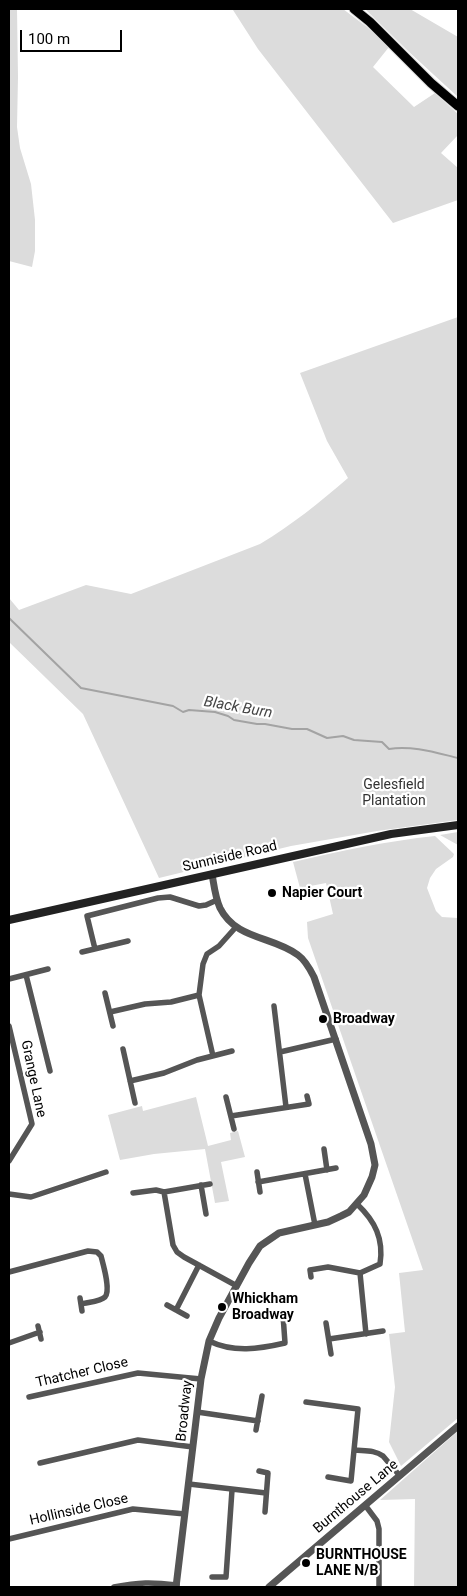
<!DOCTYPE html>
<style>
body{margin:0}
#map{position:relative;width:467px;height:1596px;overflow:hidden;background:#fff;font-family:Roboto,sans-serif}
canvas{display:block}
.frame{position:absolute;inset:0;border:10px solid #000;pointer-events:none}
.scale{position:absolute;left:20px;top:30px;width:102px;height:22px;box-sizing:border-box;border:2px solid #000;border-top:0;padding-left:6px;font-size:15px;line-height:18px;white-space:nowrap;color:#000;-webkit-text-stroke:4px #fff;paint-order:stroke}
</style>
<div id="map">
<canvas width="467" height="1596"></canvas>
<div class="frame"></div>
<div class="scale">100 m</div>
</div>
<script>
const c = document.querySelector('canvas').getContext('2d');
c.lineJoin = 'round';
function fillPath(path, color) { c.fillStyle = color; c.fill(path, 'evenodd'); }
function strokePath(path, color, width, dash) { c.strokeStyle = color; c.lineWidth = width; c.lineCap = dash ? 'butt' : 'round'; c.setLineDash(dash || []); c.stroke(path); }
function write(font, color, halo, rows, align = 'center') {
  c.font = font + ' Roboto,sans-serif'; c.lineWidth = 4.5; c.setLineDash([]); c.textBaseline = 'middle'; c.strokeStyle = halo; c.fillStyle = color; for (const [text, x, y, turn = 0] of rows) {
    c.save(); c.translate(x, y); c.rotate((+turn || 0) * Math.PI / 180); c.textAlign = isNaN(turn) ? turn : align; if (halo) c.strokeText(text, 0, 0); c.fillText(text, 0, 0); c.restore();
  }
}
fillPath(new Path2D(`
 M9,9H17L18,77L17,127L20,148L31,184L35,220V251L32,267L9,261Z
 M230,9H343L367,27L389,47L373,67L414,107L435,93L458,114V135L441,153L458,168V200L393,223L258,49L233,10Z
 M365,9H410L458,37V97L409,52Z
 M458,317V820L377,831L291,846L159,878L83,714L9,642V598L19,610L86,585L131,594L260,544C292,525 320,502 348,478L327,441L300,373Z
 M458,832V845L440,835Z
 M435,836L454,854L453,857L436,869L430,878L427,888L436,911L442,917L458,918V1418L401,1466L389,1442L395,1387L389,1334L405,1332L399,1273L423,1270L308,938L307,922L333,914L326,883L300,888L293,862C340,851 387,841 435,836Z
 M196,1097L208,1146L231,1140L230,1133L238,1131L245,1157L221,1162L229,1201L215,1203L205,1149L154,1154L120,1160L108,1115L142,1106L143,1111Z
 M458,1431V1587H414L415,1499L380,1500Z`), '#dcdcdc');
strokePath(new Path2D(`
 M9,618L81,688L173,706L183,712L189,710L215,712L228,716L234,720L257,724H265L292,729H307L327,738L343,736L354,740L382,742L389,749C412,745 437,753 458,758`), '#a3a3a3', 2);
const trunk = new Path2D(`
 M354,9L370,22L431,83L458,106`);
strokePath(trunk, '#dbdbdb', 11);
strokePath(new Path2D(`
 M95,949L87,916L158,898L170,897L199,906L206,905L217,900
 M82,952L128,941
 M26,975L50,1071
 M9,979L48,969
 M105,993L113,1026
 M274,1006L286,1107
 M110,1012L145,1004L171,1002L199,995
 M9,1026L32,1124L9,1161
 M123,1049L135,1103
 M280,1052L336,1039
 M213,1056L199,995L203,964L207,954L219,946L236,927
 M130,1081L164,1073L197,1060L232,1051
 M226,1097L234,1129
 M231,1116L309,1104L307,1096
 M324,1149L327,1170
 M257,1172L260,1192
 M305,1174L315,1225
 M258,1182L336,1168
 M201,1185L206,1214
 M164,1192L173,1245L177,1252L184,1257L237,1286
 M133,1193L156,1190L164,1192L210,1184
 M9,1194L31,1197L106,1172
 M9,1272L88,1251L97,1252L101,1256C103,1264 111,1290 105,1297C100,1302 87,1302 81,1304
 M360,1273L366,1334
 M311,1277L310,1270L328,1267L360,1273L380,1264C384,1239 375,1221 357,1204
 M80,1298L82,1311
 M167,1305L187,1316
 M176,1310L199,1265
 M326,1323L331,1354
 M38,1326L41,1339
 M329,1339L383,1331
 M209,1341C234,1353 259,1349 285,1343L283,1315
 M9,1343L40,1332
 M29,1397L138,1373L201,1379
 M306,1402L358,1409L351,1481L328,1477
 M197,1412L258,1421
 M256,1430L262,1396
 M355,1450C365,1451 375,1450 383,1456L400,1476
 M40,1463L138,1440L193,1447
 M259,1471L268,1473L265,1512
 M189,1484L266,1493
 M365,1505L377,1521L379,1529V1587
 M9,1539L133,1509L185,1514
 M212,1577H226L232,1490
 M114,1587C139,1582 152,1582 177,1585`), '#555', 5.5);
strokePath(new Path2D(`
 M176,1587L201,1379L209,1341L219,1318L249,1263L260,1246L279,1233L328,1222L341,1216L349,1212L364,1195L372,1177L375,1165L371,1144L314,977C310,969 305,960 298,955C273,936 236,940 220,908C215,897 214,885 212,874
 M269,1587L458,1426`), '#555', 7);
strokePath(new Path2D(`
 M9,920L391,834L458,825`), '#222', 8);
strokePath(trunk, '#000', 9);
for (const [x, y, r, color] of [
 [272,893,5,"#000"],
 [323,1019,5,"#000"],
 [222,1307,5,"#000"],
 [306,1563,5,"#000"]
]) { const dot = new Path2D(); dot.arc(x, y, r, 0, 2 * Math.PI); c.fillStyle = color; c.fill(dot); strokePath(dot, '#fff', 2); }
write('14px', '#333', '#fff', [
 ["Gelesfield",394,785],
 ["Plantation",394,801]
]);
write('14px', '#000', '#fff', [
 ["Sunniside Road",230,857,-13],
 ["Grange Lane",33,1079,78],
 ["Thatcher Close",82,1373,-13],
 ["Broadway",185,1411,-84],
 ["Burnthouse Lane",356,1497,-40],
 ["Hollinside Close",79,1510,-13]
]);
write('bold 14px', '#000', '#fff', [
 ["Napier Court",282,893],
 ["Broadway",333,1019],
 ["Whickham",232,1299],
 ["Broadway",232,1315],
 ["BURNTHOUSE",316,1555],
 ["LANE N/B",316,1571]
], 'left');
write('italic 15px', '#444', '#fff', [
 ["Black Burn",238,708,10]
]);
</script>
